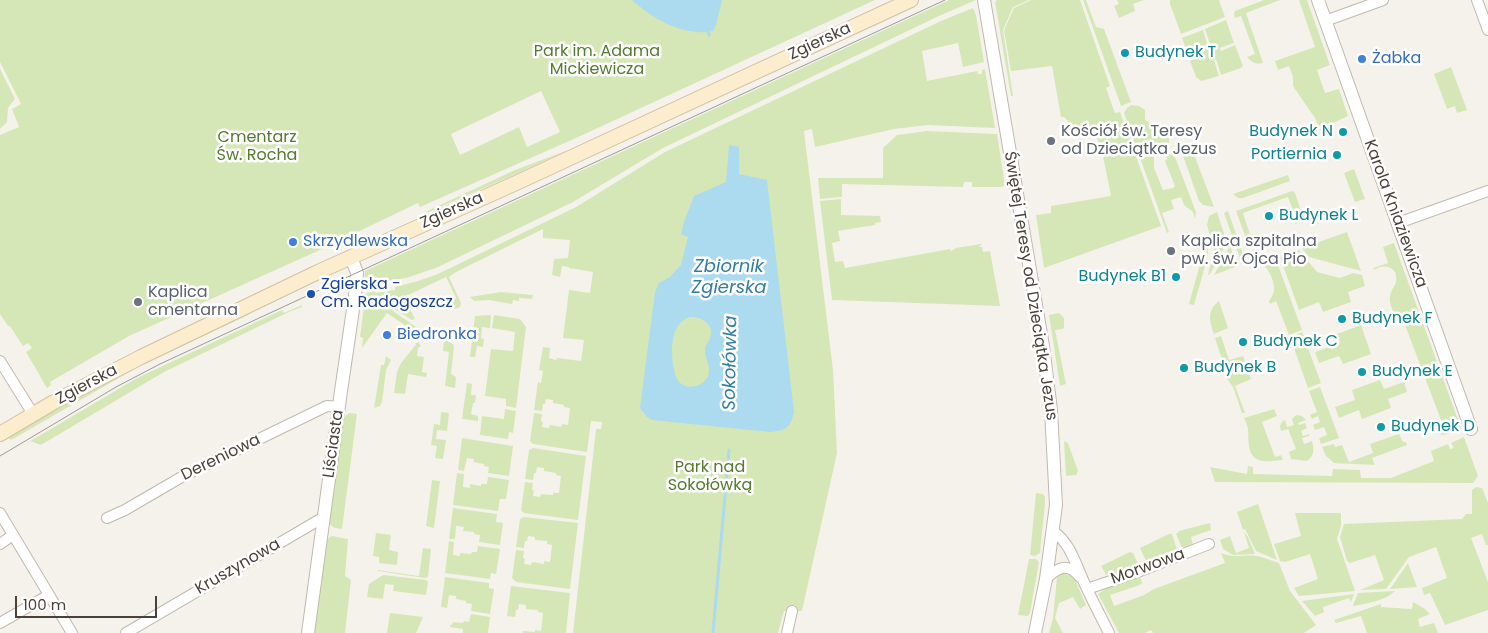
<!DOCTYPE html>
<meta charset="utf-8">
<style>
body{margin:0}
#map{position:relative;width:1488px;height:633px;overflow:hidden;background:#f5f2ec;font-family:Poppins,sans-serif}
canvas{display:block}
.scale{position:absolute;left:15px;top:596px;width:142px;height:22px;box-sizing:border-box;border:2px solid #4a423a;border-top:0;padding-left:6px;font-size:15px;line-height:18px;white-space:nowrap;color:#4a423a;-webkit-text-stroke:4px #fff;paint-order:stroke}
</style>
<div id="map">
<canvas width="1488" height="633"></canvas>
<div class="scale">100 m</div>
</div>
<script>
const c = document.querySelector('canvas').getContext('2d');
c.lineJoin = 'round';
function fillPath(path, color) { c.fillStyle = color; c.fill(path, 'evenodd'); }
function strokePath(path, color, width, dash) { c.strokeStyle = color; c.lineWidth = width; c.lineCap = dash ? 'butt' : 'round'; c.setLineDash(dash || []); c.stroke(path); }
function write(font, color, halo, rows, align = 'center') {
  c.font = font + ' Poppins,sans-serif'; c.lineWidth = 5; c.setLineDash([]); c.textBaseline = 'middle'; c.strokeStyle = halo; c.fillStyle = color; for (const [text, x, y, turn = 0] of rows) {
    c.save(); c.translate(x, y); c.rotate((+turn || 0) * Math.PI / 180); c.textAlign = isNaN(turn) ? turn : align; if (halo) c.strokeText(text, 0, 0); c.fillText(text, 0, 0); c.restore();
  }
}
fillPath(new Path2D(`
 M0,0H875L576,138L420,207L418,203L322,249L129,336L50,382L51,385L47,388L26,352L32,348L28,343L23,346L10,326H8L0,314V135L19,127L12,109L21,104L0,62ZM541,91L560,132L527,147L519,127L460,155L451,134Z
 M949,0H976L939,16L663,148L573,202L436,268L406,278L364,284L365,271Z
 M997,0H1029L1013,7L1003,30L1013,96H1011L995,2Z
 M1031,0H1080L1110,86L1106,88L1115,113L1120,112L1161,226L1044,268L1036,215L1051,213V206L1111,196L1102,151L1092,125L1069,128L1068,121L1064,117H1061L1052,66L1011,71L1004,30L1014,8Z
 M1083,0H1086L1096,27L1104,29L1131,102L1121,106Z
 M1117,0H1144L1133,4L1135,11L1119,18L1114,6L1119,4Z
 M1170,0H1219L1225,17L1181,34L1170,4Z
 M1264,0H1280L1246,13L1263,63C1256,65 1252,63 1247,57L1255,54L1241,16L1235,18L1234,14L1235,11Z
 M1299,0H1307L1330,65L1317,70L1325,93L1339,89L1348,116L1329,125L1331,130L1322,134L1315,118L1293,86V77L1289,66L1278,70L1275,61L1315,47Z
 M973,8L976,15L984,62L963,67L958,43L922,51L927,81L977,71L978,74H982V70L985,69L995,128L928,125L894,129L815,147L812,129L804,131L833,370L837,453L802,611H784L778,633H573L596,429H601L602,422L591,421L587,452L533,444L530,441L534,413L542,414L541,421L543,422L542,427L549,428L550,425L561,427L562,424L568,425L570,408L564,407V405L553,403V400L546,399L545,404H543L542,411L534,410L538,382L541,383L543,371L539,370L543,347L550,348L549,358L556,360L557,358L581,361L584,340L563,338L569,290L590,293L593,272L569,268V267L562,266L560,277L552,275L554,259L568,258L570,240L543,238V229L456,272L449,277L461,303L460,307L455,309L452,308L449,301L456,298L446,277L404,297L415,319L412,320L391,307L365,304L366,294L375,289L376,293L395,290V287L418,281L438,274L576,207L665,152L941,21Z
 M1226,20L1234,43L1220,48L1221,51L1235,45L1243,66L1241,68L1221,75L1216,59L1214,60L1219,76L1201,81L1196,77L1190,61L1204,56L1203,53L1189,57L1182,38L1203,30L1207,44H1210L1205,29Z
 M1451,67L1467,110L1457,113L1455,106L1447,109L1434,74Z
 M0,69L15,99L8,108L7,122L0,129Z
 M1131,105L1139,106L1145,110V120L1163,129L1169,136V146C1162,143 1156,143 1150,147L1154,158V168L1163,190L1173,188L1175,186L1165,161L1167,159L1166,156L1171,154L1175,157L1196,212L1195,219L1193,212L1184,205L1181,197L1171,200L1174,209L1162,213L1169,232L1167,233L1124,113L1127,108Z
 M927,131L997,134L1005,185L1002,187H972V182H964L963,187L842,184V197L820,199L818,178H883V148L897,135Z
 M1187,144H1190L1214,207L1203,205L1199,201L1181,150V145Z
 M568,150L516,174L424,214L423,213L515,170Z
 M1354,169L1365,199L1355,202L1344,173Z
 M1288,175L1290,181L1243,198H1238L1233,194Z
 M1292,191L1295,193L1301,211L1306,214L1313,212L1315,217L1295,224L1293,220L1296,218L1288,197L1243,213L1250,235L1255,234L1256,238L1247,241L1236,211Z
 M841,199V215L880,216L881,222L875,223V225L838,231L840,241L832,243L835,262L843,261L845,268L950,249L951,251L956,248L981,244L982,245L979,246L980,247H982L983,252L990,251L1000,306L832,300L820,201Z
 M1228,211L1246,262L1242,264L1224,213Z
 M1217,212L1227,243L1210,274L1208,275L1214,250L1207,225L1209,216Z
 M1347,232L1361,271L1309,257L1302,248Z
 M1196,234C1203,235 1207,240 1208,247C1209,256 1197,294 1194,305L1189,304L1204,250L1197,249L1201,239L1194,236Z
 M1394,243L1461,428L1445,435L1439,434L1436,431L1444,428L1402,317L1397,321C1395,314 1388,303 1390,296C1392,286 1399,285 1395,272C1389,265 1382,265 1374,270L1373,268L1388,263L1383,247Z
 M1230,246L1237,266L1214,275Z
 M1299,250L1317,272L1340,278L1353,273L1362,275L1365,286L1348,292L1351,302L1323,312L1319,302L1299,310L1280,257Z
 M1275,257L1302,330L1289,335L1276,301L1270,304L1269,301C1271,298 1274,294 1274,289C1274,279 1268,267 1260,263Z
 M501,292L533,295L532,299L519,298V301L513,300L512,304L489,300L474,301L470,297Z
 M1219,301L1228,328L1214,334C1209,320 1207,310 1219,301Z
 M302,305V307L289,312L164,372L41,445L30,441L0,459L137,378L282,310L284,313Z
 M364,306L390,309L419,329L415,332L387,313L362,348L363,338L360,337Z
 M247,312L248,315L138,367L11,440L9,438L39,419L142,364Z
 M1059,313L1064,318V327L1063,329L1055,330L1066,384L1060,386L1049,315Z
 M491,315L490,328L482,327L481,338L484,339L483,347L477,346L475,357H470L475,316Z
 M494,315L520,319L526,327L516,408L506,406V399L485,396L491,349L513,351L515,332L492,328Z
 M1361,325L1371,354L1343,364L1339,356L1319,363L1315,352L1335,345L1332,336Z
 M1302,332L1321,383L1308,388L1290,337Z
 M1221,336L1229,360L1243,356L1251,379L1235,386L1245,413H1242L1233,387L1225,376L1223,362L1215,338Z
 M444,339L454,345L451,374L456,377L455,388L445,386L449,352L443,351Z
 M418,342L421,346L418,348L417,356L424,357L422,372L427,373L426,377L408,374L405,394L394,393L397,372L401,363Z
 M386,356L391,360L386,370L382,402L380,406L374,408L381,365H384Z
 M1380,380L1384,389L1404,382L1407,392L1388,399L1391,408L1362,419L1359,410L1339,418L1335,407L1355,400L1352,390Z
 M467,383L472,384L471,395H476L475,403H473L471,414L478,416V421L462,419Z
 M1320,387L1339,438L1321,444L1319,438L1327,435L1324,427L1315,430L1313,425L1320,422L1318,416L1312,419L1310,415L1317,412L1309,391Z
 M505,409L516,411L513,433L509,432L508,439L480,435L482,416L504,419Z
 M1274,409L1277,416L1262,422L1275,457L1281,455L1283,460C1277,460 1270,462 1263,461C1246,459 1249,441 1248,429C1247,425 1246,421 1244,418Z
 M441,412L449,413L447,431L437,430L436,439L446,440L443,459L435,458L437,446L431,445L434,424L440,425Z
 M349,413L357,414L342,529C336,528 331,528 329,522L344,417Z
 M1296,415L1302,416L1306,420L1298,423L1299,425L1305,423L1307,428L1301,431L1303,436L1309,434V436L1302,438L1304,444L1312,441C1314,449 1315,455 1307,461L1291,459L1289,452L1296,449L1288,429L1281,431L1280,426L1282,422L1285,420L1287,427L1294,425L1292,419Z
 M1399,434L1403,442H1406L1407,445L1372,458L1375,465L1334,463L1326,456L1322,447L1334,444L1335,447L1342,445L1349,462L1373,453L1370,444Z
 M1464,437L1478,476L1473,483L1215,482L1210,467L1247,474L1248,466L1253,467V474L1332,476L1333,469L1360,470L1361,478H1391L1434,461L1431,451L1448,444L1450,449L1454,448L1451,443Z
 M462,438L513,446L509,476L488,473L489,467L484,466V464L473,462L474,459L467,458L464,471L458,470Z
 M1064,441L1068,443L1078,471L1076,475L1066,476Z
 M533,448L586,456L578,520L524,513L521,510L525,482L533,483L532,490H534L533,496L540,497L541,494L553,495V493H559L561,476L556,475V473L544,471V468L537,467L536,473H534L533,480L525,479L529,450Z
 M457,473L464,474L463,487L470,488V484L481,486V484H487L488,477L509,480L506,499H500L498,511L453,505Z
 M432,480L440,481L434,528L426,526Z
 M1476,487L1482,488L1488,503V545H1486L1482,534L1471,538L1488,582V610L1445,625L1430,593L1424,595L1422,588L1447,578L1436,547L1409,557L1386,589L1360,590L1384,580L1375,555L1350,563L1347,561L1340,537L1344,524L1462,519L1466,514H1472V490Z
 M1036,493L1043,494L1045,497V503L1040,553L1035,556L1030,555Z
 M1258,504L1277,560L1256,551L1245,529L1243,530L1237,512Z
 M453,508L497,514L496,522L503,523L500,545L479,542L480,535L474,534V532L463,531L464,527L456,526L455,539H449Z
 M1295,513H1341V526L1337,539L1355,591L1299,596L1294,588L1318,579L1310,554L1285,562L1280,561L1274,544L1301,536Z
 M524,517L578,523L570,589L516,582L512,578L516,550L524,551L523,558L525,559L524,564L531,565L532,562L544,564V561L550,562L552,545L547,544V541L535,540V537L528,536L527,541H525L524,548L516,547L520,519Z
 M1210,523L1211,530L1191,537L1193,545L1182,548L1176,534L1179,531Z
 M1244,532L1248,537L1255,554L1233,555L1223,549L1220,540L1230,536L1236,553L1249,548Z
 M376,533L391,535L389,550L398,552L397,565L379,563V557L373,556Z
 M1169,534H1172L1177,550L1146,561L1140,548Z
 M332,536L348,539L345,576L351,580L345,633H314L327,539Z
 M449,541L454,542L453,555L460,556V553L471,554L472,552H477L478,546L500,549L496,574L491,573L490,579L445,573Z
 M423,548L431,549L428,577L425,578L378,571V570L419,576Z
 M1130,552L1133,553L1138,564L1137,565L1106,575L1101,566Z
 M1221,553C1235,559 1243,554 1256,556C1264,557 1272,561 1279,563L1290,591L1316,625L1304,633H1153L1151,630L1145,633H1119L1098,594L1107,588L1140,576L1142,583L1140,585L1110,595L1114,606L1144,595L1154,589L1225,563Z
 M1029,559H1036L1039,562L1030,613L1028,616L1018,615Z
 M1408,563L1417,587L1390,589Z
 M1063,573L1074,577L1086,605L1080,609L1073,597L1059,603L1055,618L1063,633H1049L1053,618L1057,577Z
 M383,575L426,580L428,582L426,595L393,591L394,585L385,584L383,599L367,597L369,584Z
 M445,577L489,583V588L494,589L490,614L471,611L472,604L466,603V601L456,599V596L449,595L447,608L441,607Z
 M511,586L570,593L566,633H523V631L535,632V630L541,631L543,613L538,612V610L526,609V605L519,604L518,610H516L515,617L507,616Z
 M1395,591C1385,601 1368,603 1354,606L1353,605L1358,593Z
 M1354,594L1351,602L1349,598L1323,607L1324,612L1315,616L1302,601Z
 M1413,602L1425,609L1430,614L1418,619L1420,627L1434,623L1438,633H1367L1361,616L1336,623L1334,620L1381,604V607L1412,609Z
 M390,613L423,617L416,633H387Z
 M471,614L490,617L488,633H463V629L450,627V625H452L453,622L463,623L464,621L469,622Z`), '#d6e7b7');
fillPath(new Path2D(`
 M632,0H722L716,25L713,31C684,37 653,19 632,0Z
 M729,145L739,147V174L767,180L794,412C790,429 786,430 770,432L652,420L647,417L640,408L655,292L659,283L670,277L681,265L688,237L681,234L684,222L694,196L726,182ZM690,317C702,316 715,325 710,338C709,342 705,345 705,349C704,358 712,366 708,376C704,386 687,391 679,382C675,377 674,370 673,364C671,347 671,323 690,317Z`), '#acdaee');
strokePath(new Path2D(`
 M707,28L709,35
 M713,633L729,450`), '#acdaee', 3);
const minor = new Path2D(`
 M1477,0L1488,30
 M1325,21L1383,0
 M1398,223L1488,191
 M0,361L33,414
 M0,513L72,633
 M107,518L125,510L185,475L327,406L339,407
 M1053,531C1070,543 1075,562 1083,580C1091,598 1100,615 1109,633
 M0,544L13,535
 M1046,579C1058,567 1068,562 1080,577
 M1087,589L1143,570L1209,544
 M0,623L49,595
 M126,633L324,517
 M787,633L792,611`);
const tertiary = new Path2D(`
 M984,0L1043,346L1051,410L1056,505L1046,579L1035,633
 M1318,0L1471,429
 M308,633L341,391L355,296L357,273L351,257`);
const secondary = new Path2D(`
 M0,434L54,402L141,357L318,272L516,183L911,0`);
strokePath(minor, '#c1b9af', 12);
strokePath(tertiary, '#c1b9af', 14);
strokePath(secondary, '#d3c09e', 16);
strokePath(minor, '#fff', 10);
strokePath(tertiary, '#fff', 12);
strokePath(secondary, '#fcedcf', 14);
strokePath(new Path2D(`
 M0,456L116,387L160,364L945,0`), '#9a9a9a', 1);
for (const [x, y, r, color] of [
 [1125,53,5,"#0f9aa8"],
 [1362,59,5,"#3f7fe0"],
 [1343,132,5,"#0f9aa8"],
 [1051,141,5,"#6b7280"],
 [1337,155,5,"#0f9aa8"],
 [1269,216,5,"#0f9aa8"],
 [293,242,5,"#3f7fe0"],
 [1171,251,5,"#6b7280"],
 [1176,277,5,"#0f9aa8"],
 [311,294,5,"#1a4fb4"],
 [138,302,5,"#6b7280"],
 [1342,319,5,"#0f9aa8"],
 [387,335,5,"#3f7fe0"],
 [1243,342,5,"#0f9aa8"],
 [1184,368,5,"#0f9aa8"],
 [1362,372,5,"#0f9aa8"],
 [1381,427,5,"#0f9aa8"]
]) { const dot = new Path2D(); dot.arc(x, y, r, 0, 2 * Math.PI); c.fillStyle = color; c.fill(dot); strokePath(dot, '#fff', 2); }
write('16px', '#4a423a', '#fff', [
 ["Zgierska",820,42,-25],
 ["Zgierska",452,211,-24],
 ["Karola Kniaziewicza",1395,214,70],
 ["Świętej Teresy od Dzieciątka Jezus",1030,286,81],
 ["Zgierska",87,385,-28],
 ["Liściasta",334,444,-82],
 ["Dereniowa",221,458,-26],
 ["Kruszynowa",238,567,-30],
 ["Morwowa",1148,567,-20]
]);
write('16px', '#537a2e', '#fff', [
 ["Park im. Adama",597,52],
 ["Mickiewicza",597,70],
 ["Cmentarz",257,138],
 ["Św. Rocha",257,156],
 ["Park nad",710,468],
 ["Sokołówką",710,486]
]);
write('16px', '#0d838f', '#fff', [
 ["Budynek T",1135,53],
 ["Budynek N",1333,132,"right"],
 ["Portiernia",1327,155,"right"],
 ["Budynek L",1279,216],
 ["Budynek B1",1166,277,"right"],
 ["Budynek F",1352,319],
 ["Budynek C",1253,342],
 ["Budynek B",1194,368],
 ["Budynek E",1372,372],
 ["Budynek D",1391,427]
], 'left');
write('16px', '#366cbe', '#fff', [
 ["Żabka",1372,59],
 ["Skrzydlewska",303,242],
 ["Biedronka",397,335]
], 'left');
write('16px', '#5b616d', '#fff', [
 ["Kościół św. Teresy",1061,132],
 ["od Dzieciątka Jezus",1061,150],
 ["Kaplica szpitalna",1181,242],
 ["pw. św. Ojca Pio",1181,260],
 ["Kaplica",148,293],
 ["cmentarna",148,311]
], 'left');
write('16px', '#164399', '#fff', [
 ["Zgierska -",321,285],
 ["Cm. Radogoszcz",321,303]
], 'left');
write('italic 18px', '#327ea3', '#fff', [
 ["Zbiornik",729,267],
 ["Zgierska",729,288],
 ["Sokołówka",731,363,-89]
]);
</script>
